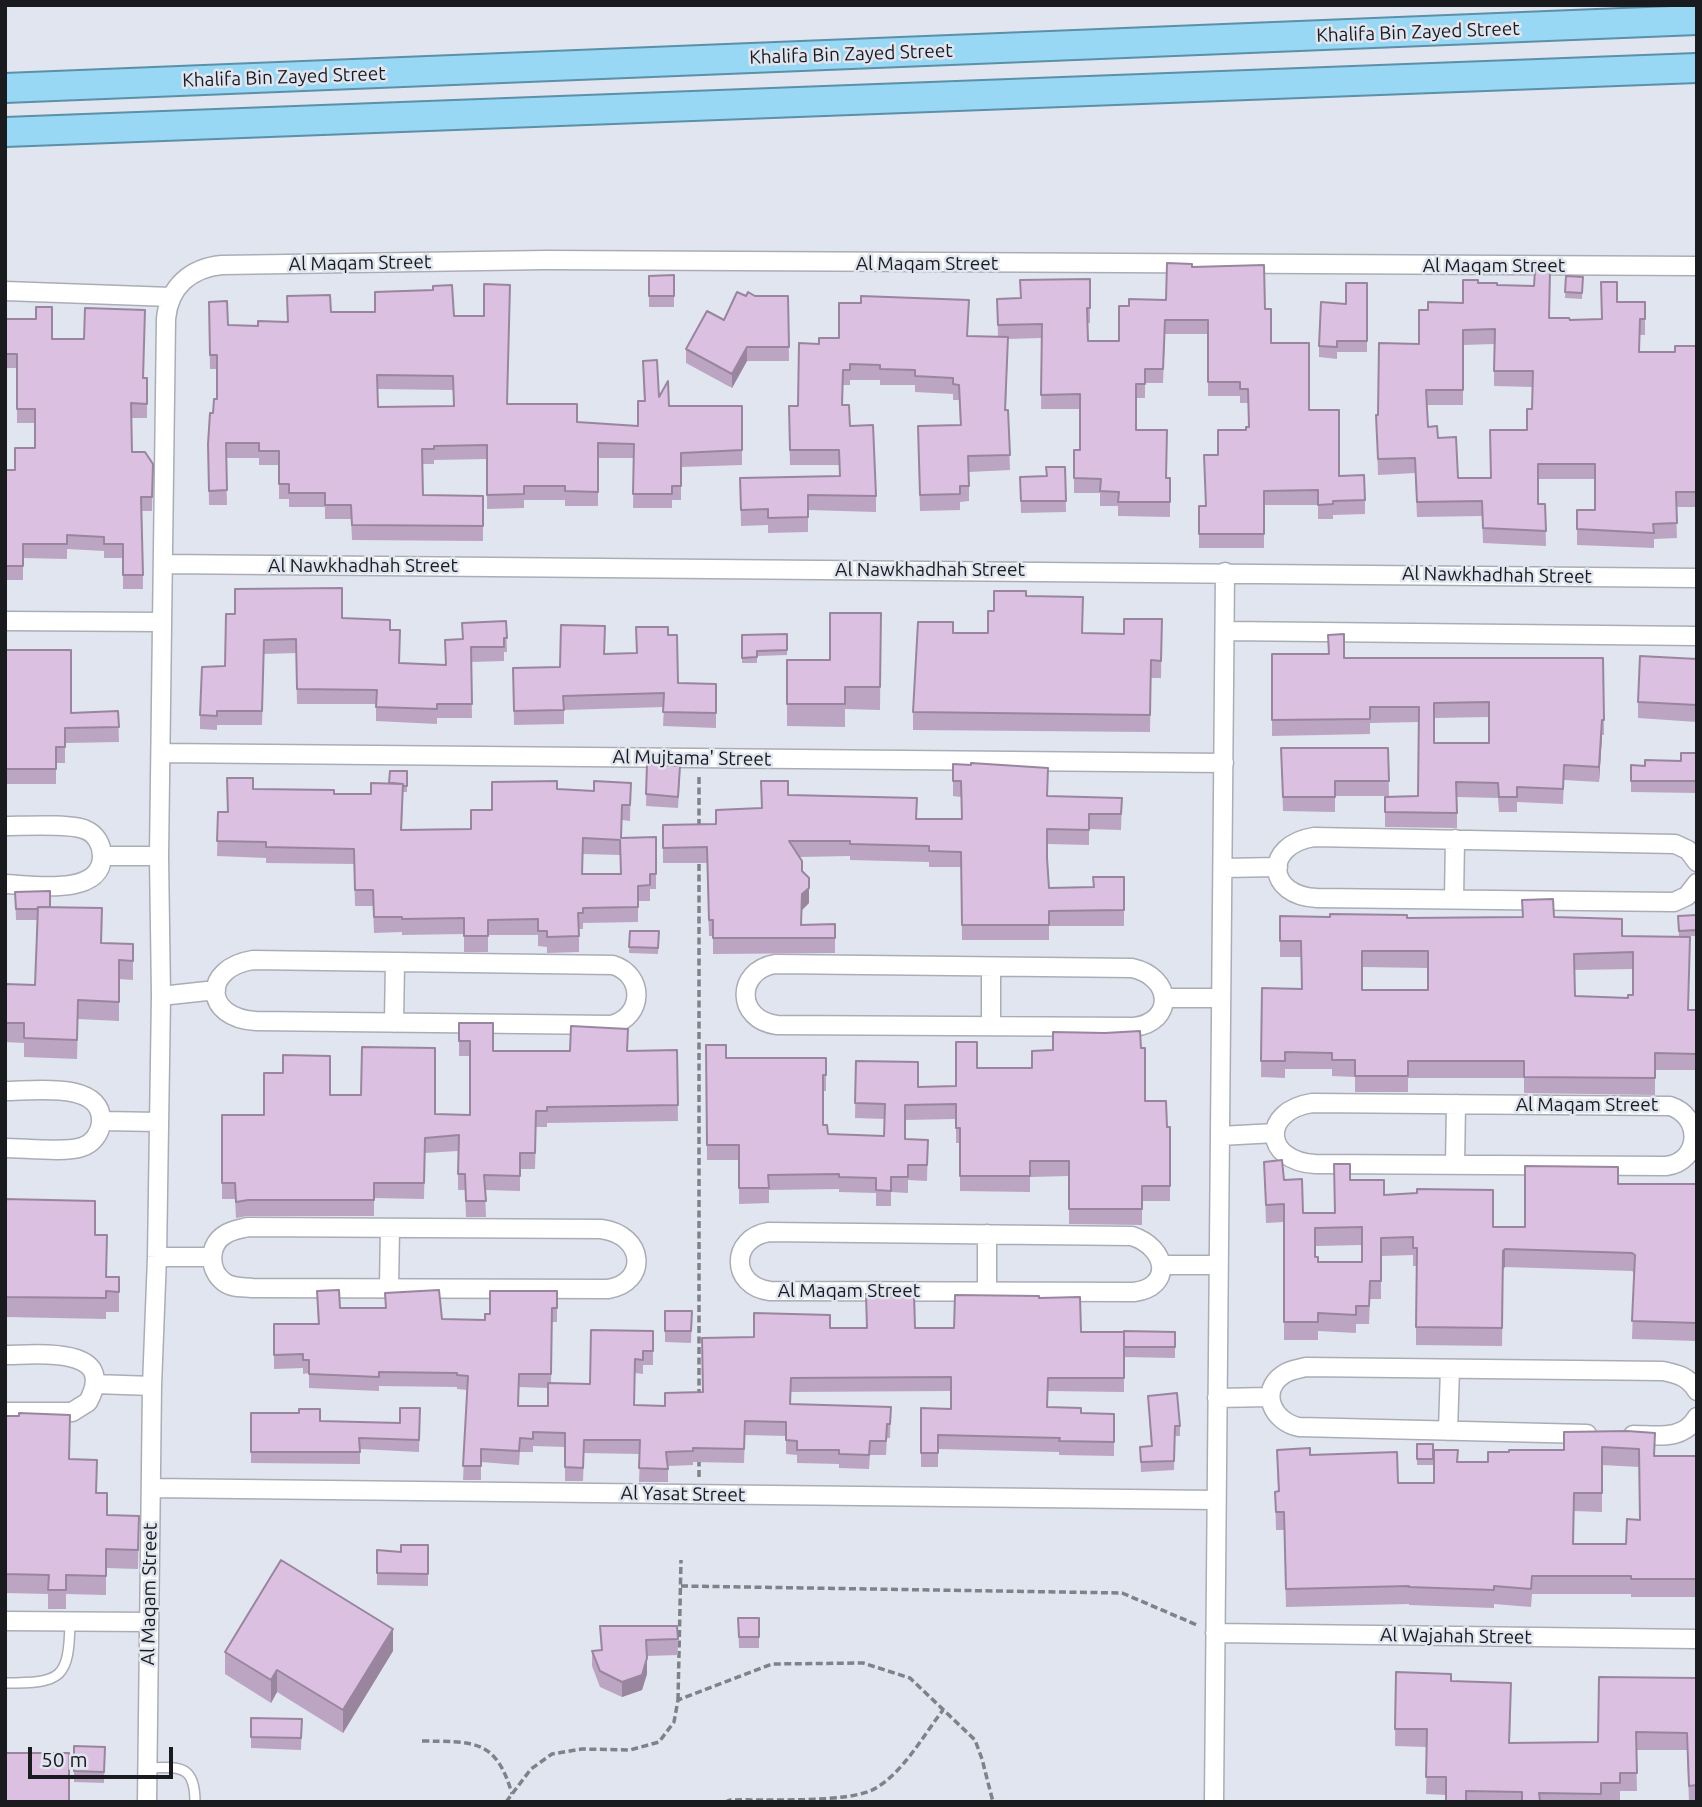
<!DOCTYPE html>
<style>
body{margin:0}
#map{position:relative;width:1702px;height:1807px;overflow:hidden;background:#e1e5ef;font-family:Ubuntu,sans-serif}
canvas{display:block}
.frame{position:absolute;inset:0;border:7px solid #1a1b1f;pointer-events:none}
.scale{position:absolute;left:28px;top:1747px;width:145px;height:32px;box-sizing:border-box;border:4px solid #1a1b1f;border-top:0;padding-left:9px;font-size:21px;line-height:24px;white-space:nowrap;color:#1a1b1f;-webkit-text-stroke:5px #e1e5ef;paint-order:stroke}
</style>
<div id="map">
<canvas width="1702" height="1807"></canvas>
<div class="frame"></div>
<div class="scale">50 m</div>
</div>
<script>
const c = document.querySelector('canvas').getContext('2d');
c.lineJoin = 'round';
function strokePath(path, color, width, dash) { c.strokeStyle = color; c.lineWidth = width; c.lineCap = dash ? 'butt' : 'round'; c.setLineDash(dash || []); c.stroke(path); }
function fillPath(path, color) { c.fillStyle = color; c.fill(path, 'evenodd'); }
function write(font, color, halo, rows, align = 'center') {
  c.font = font + ' Ubuntu,sans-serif'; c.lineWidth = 5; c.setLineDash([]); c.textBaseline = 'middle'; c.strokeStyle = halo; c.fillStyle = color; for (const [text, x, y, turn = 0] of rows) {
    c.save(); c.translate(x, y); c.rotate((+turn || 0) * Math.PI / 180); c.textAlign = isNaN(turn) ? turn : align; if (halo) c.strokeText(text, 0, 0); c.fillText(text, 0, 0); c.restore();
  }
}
const service = new Path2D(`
 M5,1683C62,1683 69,1679 70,1621
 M148,1768C179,1767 195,1764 195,1802`);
const minor = new Path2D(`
 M5,291L171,297
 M163,564L1697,578
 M5,621L162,622
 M1226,631L1697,636
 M161,753L1224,763
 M5,826C23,826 72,823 86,830C96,834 102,845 102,856C102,897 32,885 5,884
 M102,856H159
 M1697,862L1688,850L1675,844L1314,837C1263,845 1266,896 1317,898L1674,902L1687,896L1697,883
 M1223,868L1278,867
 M1454,899L1455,839
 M253,960L613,965C645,975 644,1017 611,1025L256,1021C203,1018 202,968 253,960Z
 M775,964L1132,968C1173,977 1175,1022 1134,1027L777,1025C736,1020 735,971 775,964Z
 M161,996L216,990
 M1164,998H1221
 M394,1023L395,962
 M991,1026V967
 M5,1091C33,1091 104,1080 101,1123C100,1134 92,1144 82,1147C65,1153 25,1148 5,1148
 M1312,1103L1670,1106C1702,1116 1702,1161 1666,1166L1315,1164C1263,1161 1261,1111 1312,1103Z
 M102,1121L159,1122
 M1220,1136L1275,1133
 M1455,1165L1456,1104
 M248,1227L601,1229C646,1235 648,1283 608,1289L252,1288C242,1287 232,1288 224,1282C208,1270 208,1244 226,1234C232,1230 241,1229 248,1227Z
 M769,1232L1132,1236C1168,1248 1173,1287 1134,1292L770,1291C730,1286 730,1238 769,1232Z
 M157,1257H212
 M1161,1265H1218
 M389,1288L390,1228
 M987,1292V1234
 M5,1355C36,1355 119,1345 88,1402L72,1412H5
 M95,1384L152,1386
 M1217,1398L1270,1397
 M1448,1431L1450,1369
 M1587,1434L1299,1427C1273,1422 1258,1391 1284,1374C1290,1370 1298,1369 1306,1367L1663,1371C1678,1374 1689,1377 1697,1391
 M1633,1435C1657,1435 1683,1441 1697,1417
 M151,1488L1216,1500
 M5,1621L148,1622
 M1215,1633L1697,1639
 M147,1802L152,1386L157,1257L161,996L159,856L166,319C169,286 191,268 222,265L546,260L1697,266
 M1214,1802L1225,572`);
const trunk = new Path2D(`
 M5,88L1697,20
 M5,132L1697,68`);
strokePath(service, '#aaadb6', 12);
strokePath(minor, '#aaadb6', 21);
strokePath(trunk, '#5b90a8', 32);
strokePath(new Path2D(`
 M699,826V774
 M699,1396V862
 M699,1477V1460
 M681,1586L1122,1593L1197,1625
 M678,1700L681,1560
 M422,1741C473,1742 496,1738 512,1794
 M506,1802L531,1769L552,1754L582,1749L630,1750L659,1742L674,1722L678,1700L772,1664L863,1663L910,1678L975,1740L982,1759L993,1802
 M725,1802L730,1800C763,1799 850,1804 876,1788C904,1771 923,1736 943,1710`), '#808289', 3.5, [7, 3.5]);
strokePath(service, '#fff', 9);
strokePath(minor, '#fff', 18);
strokePath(trunk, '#98d8f4', 28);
fillPath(new Path2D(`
 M1192,267L1265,309L1271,343L1309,410L1339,476L1365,500V514L1333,515V519H1318V505H1264V548H1199V506H1206L1204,455H1218L1249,427L1248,403H1240V396H1208V334H1165L1163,383H1145V398H1136V430L1166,478H1170V517L1118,516V506H1100V493H1074V450H1080V409H1041L1042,338L1008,339L1006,410H1008L1010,470L969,472V501L960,502V510L920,511L918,441L960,425L959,400H953V394L915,392V385H880V380H850V385H843L842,405L876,496V512L808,510V532L768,533V525L741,526L740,478L839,476V465H790L789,421L798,406L819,344L839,338L968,336L998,337L997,299L1020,298L1090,279V323H1088V341H1119L1129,306L1166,300Z
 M649,276L674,296V307H649Z
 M1566,276L1583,277L1582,299L1565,298Z
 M1367,283V352H1337V359L1319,357V346L1346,304Z
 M1478,283L1497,285L1549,318L1570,320L1601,319L1617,302H1645V335H1640V352H1675L1697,346V507H1676L1677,538L1654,539V548L1577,545V510H1595V479H1538V504H1545L1546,546L1483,543L1482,516L1417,517L1415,473L1378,475L1376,415H1378L1419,344L1428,310L1463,303ZM1494,344V386L1533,387L1532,409L1527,430L1490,478H1458L1438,438L1428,427L1427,405H1463V345Z
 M287,296L331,312L454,316L508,404L577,422L638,426L644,401L643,361L659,397L669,406H742V465L681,467V500H672V508H633L634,458H598V506H565V500H524V508L487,509V459L434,460V464H423V495L483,496V541L352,540L351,519H325V507H289V499H279V465H259V458H226L227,505H209L208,444L213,413L217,399V369H210L209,316L228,325L258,326L287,322ZM377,389L453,390V406L378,407Z
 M746,296H788L789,361H747L732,388L686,363V349L724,320Z
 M5,319L144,378H147V418H131L132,452L153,464L152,511H142L143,589H123V558H104V551L67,549V559L23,558V580H5V470H15L35,448V423H17V368H5Z
 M1065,467L1066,512L1021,513L1020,477L1047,476Z
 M1026,596L1083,633L1124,634L1162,619L1161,678H1151L1150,732L913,730V712L953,633H988L994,611Z
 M881,613L880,710L845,709V727L787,726V660H830Z
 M226,614L342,618L390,630L399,663L446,665L462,639V623L506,621L507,652H504V661L471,662L472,718H437V724L376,721V704H297L296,653L264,654L262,725H217V730L200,729V715L225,666Z
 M787,634V655L757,656V663H742V635Z
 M668,635L678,683L716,684V728L663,726L664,707L564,710V724L514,725L513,668L560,667L604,654L636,653Z
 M5,650L71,713L118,711L119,742L65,743V763H56V784H5Z
 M1272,654L1344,658H1603L1604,735H1602L1599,782L1564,780L1563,804L1517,802V812H1499L1498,798L1457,797V828L1385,827V797L1418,796L1419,722L1370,723V734L1272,736ZM1489,717V743H1434V718Z
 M1697,659V722L1638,718V702Z
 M1281,748H1388L1389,796H1335V812L1283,811Z
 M1697,753V793L1631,792V765L1645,766L1681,761Z
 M647,764L680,777L678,808L646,806Z
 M953,764L1048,796L1122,798L1121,830L1089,829V845L1047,844L1049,888L1093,887L1124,877V926H1049V940H962L961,867H929V862L850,860V856L799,857L802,871L809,878V903L802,910L801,925L835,924V953L713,954V936H709L707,863H663V825L716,824V810L761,808L788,795L917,819H962L961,797L953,796Z
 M407,771V792H403L402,830L471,829L492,810L557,789L594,791L631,783L630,821L622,820V838L656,837V889H650V901H638V922L583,923V929H579V952L547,953V947L538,946V935H488V952H464V934L402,935V932L374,933L373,906H355L354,864L266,863V858L217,856L218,812H227L253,789L334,794H371ZM583,854L620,855L621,874H582Z
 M15,892L50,907L102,943L133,944V980L119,979V1021L78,1019L77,1059L24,1057V1043L5,1042V984L35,985L37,920H16Z
 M1522,900L1554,917L1690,953L1688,1010H1697V1070H1655V1095L1524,1093V1078H1408V1092H1355V1077L1332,1076V1069H1285V1078L1261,1077L1262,988L1302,989L1301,957H1280V916L1407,918H1522ZM1362,967L1428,968V990H1362ZM1633,969V995L1628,998L1575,996L1574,970Z
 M1697,915V936H1679L1678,916Z
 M630,931H659L658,954L629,953Z
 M459,1023L493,1051L677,1050L678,1121L547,1123V1127H536L535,1169H520V1191L485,1190L486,1217H466L465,1190H458V1151L425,1153L424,1199L374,1198V1216H248L236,1218L235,1199H222V1115H264L330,1095L435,1114L470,1115V1056H459Z
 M706,1045L726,1058H826V1091H823V1125L828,1134L884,1136L885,1119L855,1118L856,1061L918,1087L956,1086L977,1068L1145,1101L1167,1127H1170V1201H1142V1225L1069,1224V1176L1030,1177V1192L960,1191V1143H956V1119L905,1120V1139L928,1140L927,1181L908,1180V1193L891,1192V1206H876V1193L839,1192V1189L769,1190V1203L739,1204V1160H707Z
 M1264,1162L1284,1180L1303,1213H1334L1350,1180L1384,1195L1493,1227H1525L1618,1184H1697V1341L1632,1339L1634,1273L1632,1271L1505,1267L1503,1269L1502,1346L1416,1345V1266H1413V1255L1381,1256V1299H1370L1369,1324H1356V1333L1318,1331V1340H1284V1222L1266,1223ZM1362,1245V1262H1318L1315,1257V1246Z
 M5,1199L95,1235L106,1277H119V1312H106V1319L5,1317Z
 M317,1291L340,1308H385V1293L442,1319L485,1320L490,1314L557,1291V1322H552L551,1383L590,1384L653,1331V1365H643V1374L635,1373V1405L665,1406L703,1392L754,1337L830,1328H954L1039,1298L1081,1332H1175V1358L1124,1357V1344V1392L1048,1391V1407L1081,1413L1114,1414V1456L1059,1455V1452L938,1449V1467H921V1408L951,1409V1391L791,1392L790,1404L891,1407L890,1438H887L886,1455H870L869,1469L839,1468V1464L797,1463V1455L786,1454V1436L745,1435L744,1463L693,1462V1465L668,1466V1482H639L640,1454L584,1453L583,1481H565V1447L533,1446V1452H520L519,1465L481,1462V1480H463L467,1390L457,1389V1387L379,1386V1391L309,1388V1373L303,1374V1368L274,1369V1324H318ZM519,1387L548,1388V1406H518Z
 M665,1311H692L691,1343L665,1342Z
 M1148,1396L1180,1426V1436H1175L1174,1470L1141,1472L1140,1447L1151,1446Z
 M420,1408L419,1452L360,1449V1464L251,1463V1413L320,1421L400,1423Z
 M70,1415V1459L97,1493L107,1515L139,1516L138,1569L106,1568V1595L66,1594V1609H48V1594L5,1593V1416Z
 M1627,1431L1655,1456H1697V1597H1631V1594H1532L1531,1607L1494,1604V1608L1409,1605V1604L1286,1607L1284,1530H1276L1275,1492L1278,1491L1277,1450L1310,1455L1398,1483H1434L1458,1462H1488L1509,1452L1564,1450ZM1602,1465L1639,1467L1640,1520L1626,1544H1574V1511L1602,1512Z
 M1417,1444H1433V1465H1417Z
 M428,1545V1586L377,1585V1550L401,1552Z
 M738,1618H759V1648H739Z
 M600,1626H677L678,1655L646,1656L647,1674L642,1690L622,1697L600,1687L592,1666V1651L601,1650Z
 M393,1651L343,1733L277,1692L271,1703L225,1674V1652Z
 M1396,1672L1451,1681L1511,1700L1510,1743L1598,1742L1697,1678V1802H1689L1687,1750H1636L1637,1791H1620V1800H1601V1802H1446V1795L1426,1794L1427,1747L1395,1746Z
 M251,1718L302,1719L301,1750L251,1748Z
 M74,1746L105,1747L104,1783L74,1782Z`), '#bca5c2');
fillPath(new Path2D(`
 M747,347V361L732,388V374Z
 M1602,720V735L1599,782V767Z
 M809,888V903L802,910L801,941L802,894Z
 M1505,1249V1267L1503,1269L1502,1346L1503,1251Z
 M393,1629V1651L343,1733V1710Z
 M647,1658V1674L642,1690L622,1697V1682Z
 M277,1670V1692L271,1703V1680Z`), '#99869e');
const building = new Path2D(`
 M1167,263L1192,264V267L1264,265L1265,309H1271V343H1309V410H1339V476L1364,475L1365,500L1333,501V504L1318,505V490L1264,491V534H1199V506H1206L1204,455H1218V430H1246V427H1249L1248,389H1240V382H1208V320H1165L1163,369H1145V384H1136V430H1167L1166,478H1170V502H1118L1119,492L1100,491L1101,479L1074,478V450H1080V394L1041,395L1042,324L998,325L997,299L1021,298L1020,280L1090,279V308H1087L1088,341H1119V306H1129V299L1166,300Z
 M1535,270L1550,271L1549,318H1569L1570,320L1602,319L1601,282H1617V302H1645V319H1640L1639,352H1675V346H1697V492H1676L1677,523L1653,524L1654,533L1577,529V510H1595V464H1538V504H1545L1546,531L1483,528L1482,501L1417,502L1415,458L1378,459L1376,415H1378L1379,343L1419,344V310H1428V302L1463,303V280H1478V283H1497V285L1534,286ZM1495,329L1494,371H1533L1532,409H1527V430H1490L1491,478H1458L1456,437L1438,438L1437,426L1428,427L1426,390H1463V330Z
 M674,275V296H649V276Z
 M1566,276L1583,277L1582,293L1565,292Z
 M1346,283H1367V341H1337V347L1319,346L1321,302L1346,304Z
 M484,284L510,285L507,404H577V422L638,426V401H645L643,361L657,360L659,397L668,381L669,406H742V450L681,453V486H672V494H633L634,444L598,443V492L565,491V486H524V494L487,495V445L434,446V449H422L423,495L483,496V526L352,525L351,505H325V493H289V484H279V451H259V443H226L227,490L209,491L208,444L210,413H213L214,399H217V355H210L209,302L227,301L228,325L258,326V321L288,322L287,296L330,295L331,312H375V292L433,290V286L452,285L454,316H484ZM377,375L453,376L454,406L378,407Z
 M737,292L746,296L748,292L755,296H788L789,347H747L732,374L686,349L707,311L724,320Z
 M861,296L969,300L967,336L1008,337L1005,410H1008L1010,455L968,456L969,486H960V494L920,495L918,426L961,425L959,385L953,384V378L915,376V370L880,369V365L850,364V370H843L842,405H849L850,426L873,425L876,496L808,495V517L768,518V509L741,510L740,478L840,476L839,450H790L789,406H798L799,343L819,344V338H839V303H861Z
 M36,307H52V339H84L85,308L145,310L143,378H147V404L131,403L132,452H145L153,464L152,497H141L143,575H123V544H104V537L67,535V544H23V566H5V470H15V448H35V409H17V354H5V319H36Z
 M1046,467H1065L1066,501H1021L1020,477L1047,476Z
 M342,588V618L390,620V630H400L399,663L446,665L445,640L463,639L462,623L506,621L507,638H504V647H471L472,704H437V709L376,707L377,690L297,689L296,639L264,640L262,711H217V716L200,715L202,667L225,666L226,614H235V589Z
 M994,591H1026V596L1083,597L1082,633L1124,634V619H1162L1161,661L1151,660L1150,715L913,712L918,622H953V633H988V611H994Z
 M830,613H881L880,687H845V704H787V660H830Z
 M561,625L605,626L604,654L637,653L636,627H668V635H677L678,683L716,684V713L663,712L664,693L563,696L564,710L514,711L513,668L560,667Z
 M787,634V650L757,651V657L742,658V635Z
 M1344,634V658H1603L1604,720H1602L1599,767L1564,765L1563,789L1517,787V797H1499L1498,783L1456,782L1457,813L1385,812V797L1418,796L1419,707H1370V719L1272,720V654H1329L1328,635ZM1489,702V743H1434V703Z
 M5,650H71V713L118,711L119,727L65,728V747H56V769H5Z
 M1640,656L1697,659V705L1638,702Z
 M1281,748H1388L1389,781H1335V797H1283Z
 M1681,753H1697V781H1631V765L1645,766V760L1681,761Z
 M971,763L1048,768L1047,796L1122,798L1121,814H1089V830L1047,829V858L1049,888L1094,887L1093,877H1124V910L1049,911V925H962L961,852L929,851V846L850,844V841H789L802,861V871L809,878V888L802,894L801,925L835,924V938H713V920H709L707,847L663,848V825L716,824V810L762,808L761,781H788V795L917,798L916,819H962L961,781H953V764L971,765Z
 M647,764L680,766L678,797L646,794Z
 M390,771H407V786H403V784L389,783Z
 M227,778H253V789L334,790V794H371V783L403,784L401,830L471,829V810H492V782L557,781V789L594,791V781L631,783L630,805H622L621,838L656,837V874H650V885L638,886V907L583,908V913H578L579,936L547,937V931H538V919L488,920V936H464V918L402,919V917H374L373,890H355L354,849L266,847V842L217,841L218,812H228ZM583,838L620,840L621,874H582Z
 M50,891V907H38L37,909H16L15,892Z
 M1553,899L1554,917L1622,919V936L1690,937L1688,1010H1697V1054L1655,1053V1078L1524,1077V1061H1408V1076H1355V1060H1332V1053L1285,1052V1061H1261L1262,988L1302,989L1301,941H1280V916L1330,917V914L1407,915V918L1523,917L1522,900ZM1362,951H1428V990H1362ZM1633,952V995H1628V998L1575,996L1574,954Z
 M38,907L102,908L101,943L133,944V961L119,960V1002L78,1000L77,1040L24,1038V1023H5V984L35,985Z
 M1697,915V930L1679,931L1678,916Z
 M630,931H659L658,948L629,947Z
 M459,1023H493V1051H570L571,1026L628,1029L627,1051L677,1050L678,1105L547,1107V1111H536L535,1153H520V1176L484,1175L486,1201H466L465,1174H458L459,1135L425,1138L424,1183H374V1200H248L236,1202L235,1183H222V1115H264V1073H283V1055L330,1056V1095H361L362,1047L435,1048V1114L470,1115V1041H459Z
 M1140,1031L1141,1048H1145V1101H1166L1167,1127H1170V1186H1142V1209H1069V1161H1030V1176H960V1128H956V1104L905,1105V1139L928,1140L927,1165H908V1177H891V1191L876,1190V1178L839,1177V1174L768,1175L769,1188H739V1145H707L706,1045H726V1058H826V1075H823V1125H827L828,1134L884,1136L885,1104L855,1103L856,1061L918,1062V1087L956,1086V1042H977V1068H1032V1051L1053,1050V1032L1105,1033Z
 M1282,1160L1284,1180L1302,1179L1303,1213H1335L1334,1164H1350V1180H1384V1195L1417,1193V1189L1493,1190V1227H1525V1166L1618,1167V1184H1697V1323L1632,1321L1635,1255L1632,1253L1505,1249L1503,1251L1502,1328L1416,1327L1417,1248H1413V1237L1381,1238V1281H1370L1369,1306H1356V1315L1318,1313V1322H1284V1204L1266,1205L1264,1162ZM1362,1227V1262H1318V1257H1315V1228Z
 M5,1199L95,1201V1235H107L106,1277H119V1292L106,1291V1298L5,1297Z
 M339,1290L340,1308H386L385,1293L439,1290L442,1319L485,1320V1314H490V1291H557V1308H552L551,1374H519L518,1406H548V1383L590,1384L591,1330L653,1331V1351H643V1360L635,1359L634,1405L665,1406V1393L703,1392L702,1338L754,1337V1313L830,1315V1328H867L866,1294L914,1293L915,1328H954L955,1295L1039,1296V1298L1080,1297L1081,1332H1124V1378H1048L1047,1407L1081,1408V1413L1114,1414V1442L1059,1441L1060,1438L938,1435V1453H921V1408L951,1409V1377L791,1378L790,1404L891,1407L890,1424H887L886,1441H870L869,1455L839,1454V1450H797V1441L786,1440V1422L745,1421L744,1449L693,1448V1451L666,1452L668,1469L639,1468L640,1440H584L583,1468L565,1467V1433L533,1432V1439L520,1438L519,1451L481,1449V1466H463L468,1376L457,1375V1373L379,1372V1377L309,1374V1360H303V1354L274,1355V1324H319L317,1291Z
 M665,1311H692L691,1331H665Z
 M1124,1331L1175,1332V1347H1124Z
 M1177,1393L1180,1426H1175L1174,1461L1141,1462L1140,1447L1152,1446L1148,1396Z
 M400,1408H420L419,1440L359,1438L360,1452H251V1413H299V1409H320V1421L400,1423Z
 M19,1413L70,1415L69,1459L97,1460L96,1493H107V1515L139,1516L138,1550L106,1549V1576L66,1575V1590H48L49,1575L5,1574V1416H19Z
 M1627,1431L1655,1433L1654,1456H1697V1579H1631V1576H1532L1531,1589L1494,1586V1590L1409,1587V1586L1286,1589L1284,1512H1276L1275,1492L1279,1491L1277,1450L1310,1448V1455L1397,1452L1398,1483H1434V1450H1458L1457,1462H1488V1452H1509V1450H1564V1432ZM1602,1447L1639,1449L1640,1520L1627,1519L1626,1544H1573L1574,1493H1602Z
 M1417,1444H1433V1459H1417Z
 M401,1545H428V1574L377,1573V1550L401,1552Z
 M281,1560L393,1629L343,1710L277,1670L271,1680L225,1652Z
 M738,1618H759V1637H739Z
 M600,1626H677L678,1639L646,1640L647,1658L642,1675L622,1682L600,1671L592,1651L602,1650Z
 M1396,1672L1451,1674V1681L1511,1683L1509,1743L1598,1742L1599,1677L1697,1678V1785L1689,1786L1687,1733L1636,1732L1637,1773H1620V1783H1601V1794L1539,1793L1540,1801L1522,1802V1792L1466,1791V1802H1446V1777H1426L1427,1729H1395Z
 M251,1718L302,1719L301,1738L251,1737Z
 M74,1746L105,1747L104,1772L74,1771Z
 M5,1753H69V1802H5Z`);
fillPath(building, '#dbc0e1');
strokePath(building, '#99869e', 2);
write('19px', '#1a1b1f', '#e1e5ef', [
 ["Khalifa Bin Zayed Street",1418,32,-2],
 ["Khalifa Bin Zayed Street",851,54,-2],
 ["Khalifa Bin Zayed Street",284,77,-2],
 ["Al Maqam Street",360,263,-1],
 ["Al Maqam Street",927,264],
 ["Al Maqam Street",1494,266],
 ["Al Nawkhadhah Street",363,566],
 ["Al Nawkhadhah Street",930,570],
 ["Al Nawkhadhah Street",1497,575,1],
 ["Al Mujtama' Street",692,758,1],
 ["Al Maqam Street",1587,1105],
 ["Al Maqam Street",849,1291],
 ["Al Yasat Street",683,1494,1],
 ["Al Maqam Street",149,1594,-89],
 ["Al Wajahah Street",1456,1636,1]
]);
</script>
